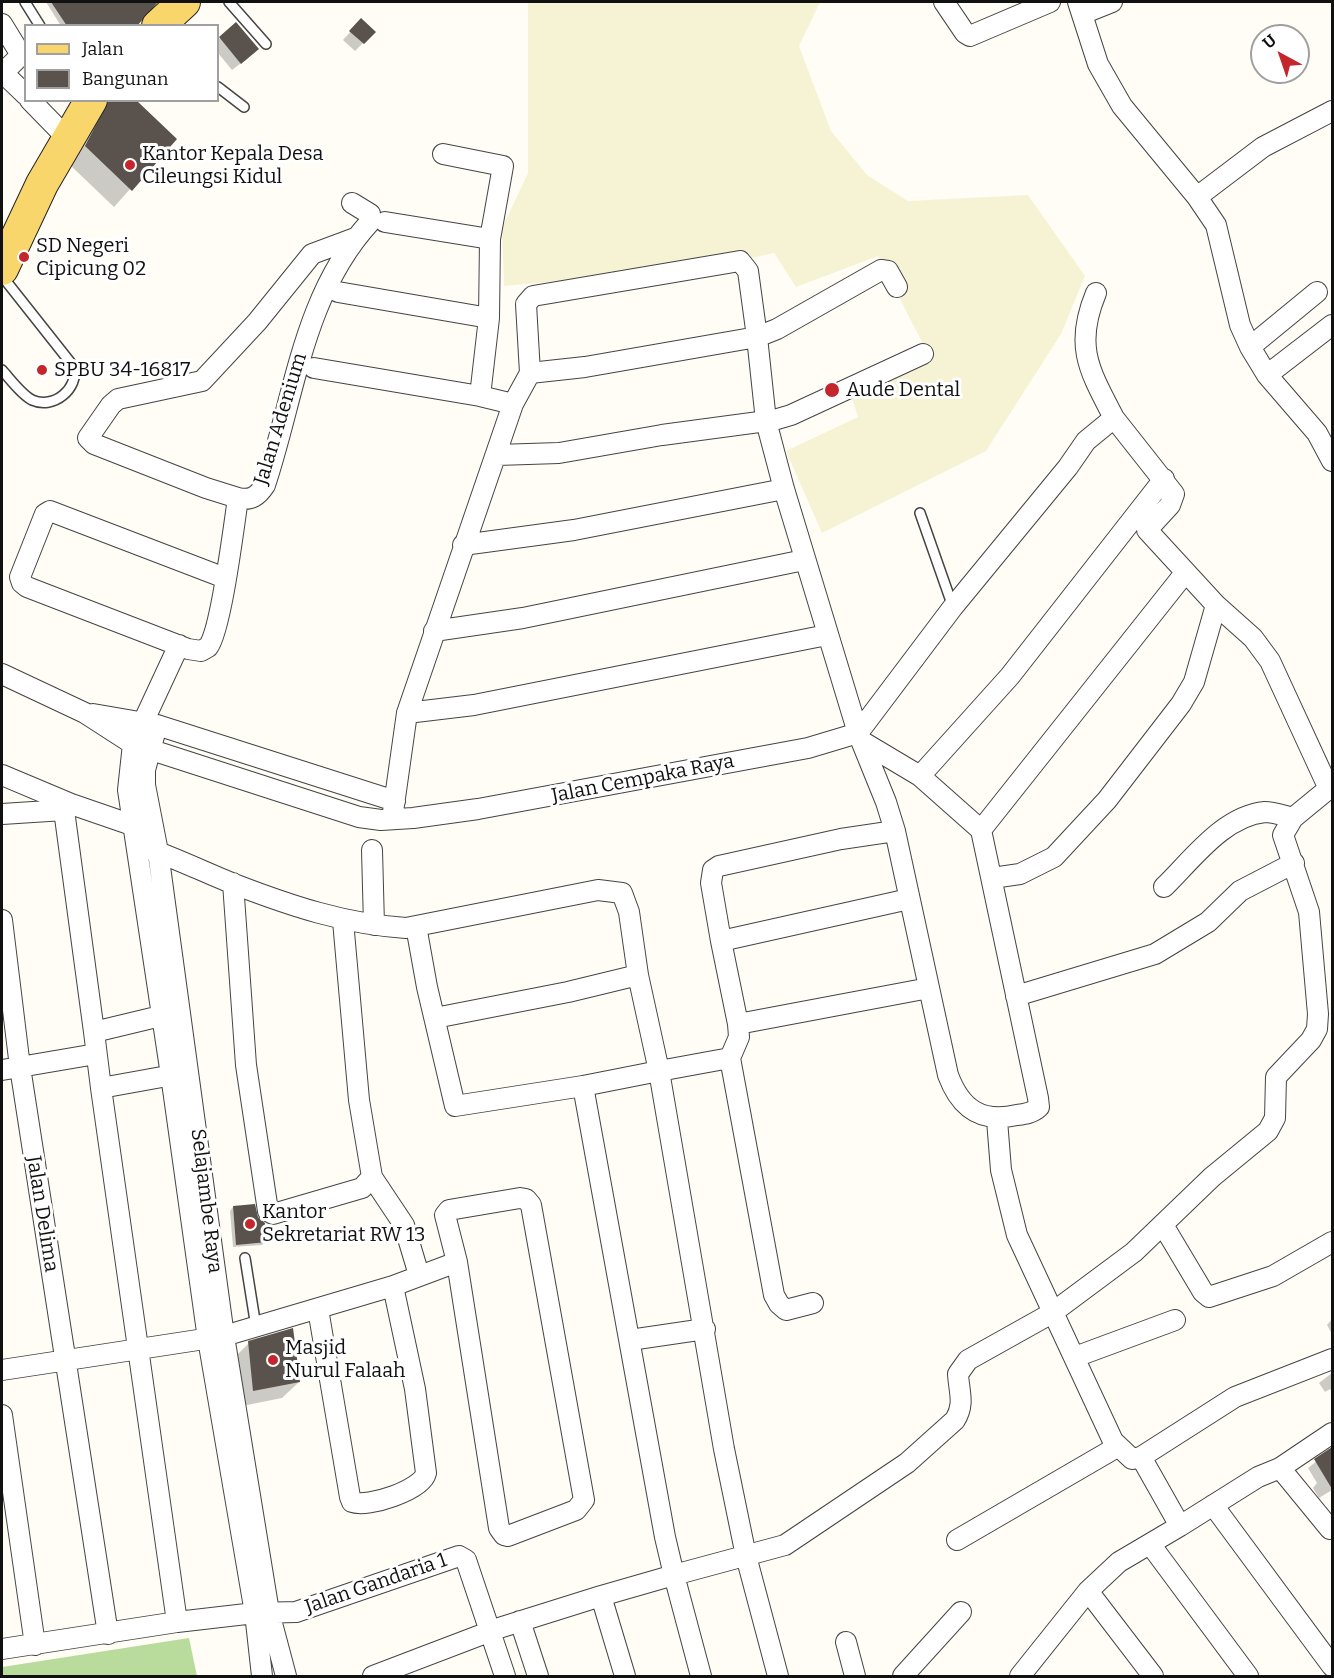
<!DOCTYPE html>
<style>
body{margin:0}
#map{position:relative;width:1334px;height:1678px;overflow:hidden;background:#fffdf5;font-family:Bitter,serif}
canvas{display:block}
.frame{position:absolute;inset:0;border:3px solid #111;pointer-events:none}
.legend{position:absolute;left:24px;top:24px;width:195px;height:78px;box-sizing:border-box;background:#fff;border:2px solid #a0a0a0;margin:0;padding:8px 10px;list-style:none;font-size:18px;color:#111}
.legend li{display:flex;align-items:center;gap:12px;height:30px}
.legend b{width:30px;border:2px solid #a0a0a0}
.north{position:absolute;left:1250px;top:24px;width:60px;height:60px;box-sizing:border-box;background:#fff;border:2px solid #a0a0a0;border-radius:50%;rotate:320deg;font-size:16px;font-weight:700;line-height:24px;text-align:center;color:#111}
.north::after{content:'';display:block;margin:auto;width:21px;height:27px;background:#c4262e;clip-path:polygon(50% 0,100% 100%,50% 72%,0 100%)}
</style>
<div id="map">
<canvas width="1334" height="1678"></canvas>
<div class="frame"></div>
<ul class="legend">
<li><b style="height:8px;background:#f9d66b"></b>Jalan</li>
<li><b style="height:16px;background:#5a524d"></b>Bangunan</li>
</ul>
<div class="north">U</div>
</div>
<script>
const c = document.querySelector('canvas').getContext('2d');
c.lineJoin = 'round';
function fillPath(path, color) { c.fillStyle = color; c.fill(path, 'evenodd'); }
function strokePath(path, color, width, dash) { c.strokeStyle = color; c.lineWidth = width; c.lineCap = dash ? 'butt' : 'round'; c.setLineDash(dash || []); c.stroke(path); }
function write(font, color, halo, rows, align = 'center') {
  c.font = font + ' Bitter,serif'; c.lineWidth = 6; c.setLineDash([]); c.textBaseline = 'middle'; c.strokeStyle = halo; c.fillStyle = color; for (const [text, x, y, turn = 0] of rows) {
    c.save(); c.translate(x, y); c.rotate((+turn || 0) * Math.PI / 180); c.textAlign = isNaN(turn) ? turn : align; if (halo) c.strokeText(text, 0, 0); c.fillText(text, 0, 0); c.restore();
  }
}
fillPath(new Path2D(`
 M528,2H820L799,46L831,131L867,175L908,201L1028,195L1085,276L1061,334L986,451L822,533L786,451L858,417L850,392L928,354L878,256L796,287L774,253L705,268L504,286L502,228L528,173Z`), '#f6f3d4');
fillPath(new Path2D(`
 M189,1638L197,1676H2V1667Z`), '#b9dc9c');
fillPath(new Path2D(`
 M46,2H155L135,26H61Z
 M361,20L374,32L355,51L343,40Z
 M236,24L249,57L232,70L218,53V40Z
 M98,100H134L175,139L114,207L69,164Z
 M233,1207L266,1241L262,1245L233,1247L230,1211Z
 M1332,1319V1334L1327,1325Z
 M249,1343L299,1382L282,1398L237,1407L232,1360Z
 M1332,1373V1392L1330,1389L1325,1392L1319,1383Z
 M1332,1449V1490L1319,1498L1313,1488L1317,1483L1308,1468Z`), '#0003');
fillPath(new Path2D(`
 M51,2H158L137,26H67Z
 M361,18L376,32L364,44L349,31Z
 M236,22L259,49L241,64L219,37Z
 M109,100H136L177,139L132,191L85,146Z
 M255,1204L258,1217L265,1223L267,1242L236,1245L233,1206Z
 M293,1328L300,1382L253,1391L248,1341Z
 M1332,1447V1489L1314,1459Z`), '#5a524d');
const lane = new Path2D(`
 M25,2L40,26
 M229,2L266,44
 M218,87L244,107
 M2,276L74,367C79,388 54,410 32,400C21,394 11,380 2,370
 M920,513L953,607
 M245,1258L256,1327`);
const street = new Path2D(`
 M944,2L965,33L970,36L1050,2
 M1078,2L1098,64L1122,106L1197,197L1216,225L1240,325L1250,347L1267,375L1317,433L1332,461
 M1082,14L1112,2
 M2,24L21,55L3,73L26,95
 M30,100L68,139
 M443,154L503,166L490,239L489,318L480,396L513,404
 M1197,197L1263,147L1332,111
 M385,222L490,239
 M338,292L489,318
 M1096,293C1074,346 1089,370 1114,418
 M1250,347L1317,292
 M314,368L480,396
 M530,373L526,304L533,296L740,261L748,271L757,337L777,329L881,270L888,271L897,287
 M1267,375L1332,325
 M497,455L559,453L662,435L774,420L791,415L923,354
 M238,498L206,488L94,444L88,438L111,405L118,399L202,381L257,322L312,254L355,238
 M463,545L574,530L784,489
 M225,578L50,511L45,514L20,577L22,583L27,587L188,649L201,651L208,647C221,631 234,525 238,498C251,501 258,496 265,485C295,395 303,295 370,222V214L352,203
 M1216,605L1253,638L1270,661L1329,789
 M434,631L523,618L804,560
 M179,645L133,744L128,790L171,1075L208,1339L255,1613L262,1676
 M2,674L85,713L133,744L359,817L381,820L413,818L478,809L808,748L858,733L953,607L1068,467L1086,441L1114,418L1174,494L1170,505L1147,530L1216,605L1194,682L1181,704L1107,800L1054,857L1020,874L992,878
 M407,713L474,705L827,635
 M93,714L157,725L395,801
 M157,725L145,770V785L158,852L224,1336L269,1612L286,1676
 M2,775L71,804
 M920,776L1010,676L1164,479
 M64,810L94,1032
 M2,814L64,810L71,804L132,825
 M392,819L407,713L513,404L530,373L585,367L757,337L766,421L784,489L858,733L886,802L895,831L948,1075C961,1110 982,1123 1017,1115C1025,1114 1033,1113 1039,1107L1038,1098L981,830L920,776L863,742
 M981,830L1185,573
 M895,831L841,839L719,866L713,870L711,883L721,941L909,899
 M149,849C178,859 206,873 234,884C291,906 345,924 406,928L598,890L622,893L629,912L638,975L659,1071L583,1086
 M372,850L374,925
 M233,883L246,1065L268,1211L273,1214L362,1188L372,1177L359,1100L343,921
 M1164,887C1192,860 1223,816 1265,812C1274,812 1284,816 1293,818
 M2,920L20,1067L108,1634
 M416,926L427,987L455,1106L583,1086L665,1537L674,1575L785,1545L907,1463L955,1420C965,1404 959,1392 958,1374L968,1360L1052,1313L1134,1252L1212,1177L1268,1131L1275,1118L1276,1077L1311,1040L1317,1029L1318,1014L1309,912L1283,835L1293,818L1332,786
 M721,941L738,1024L739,1037L730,1058L774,1295L779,1304L786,1310L813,1303
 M1016,996L1155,954L1208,922L1240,891L1294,863
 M173,1013L94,1032L101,1088L184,1073
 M435,1018L568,992L638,975
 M738,1024L929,988
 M730,1058L659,1071L724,1449L746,1556L778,1676
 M2,1070L96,1054
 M101,1088L177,1622
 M997,1120L1001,1170L1017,1235L1113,1441L1132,1459L1141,1457L1180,1526L1119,1562L1088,1591L1020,1676
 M372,1177L404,1225L419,1275
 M520,1198L526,1199L531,1205L584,1500L576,1510L508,1536L504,1535L499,1528L457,1262L445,1215L449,1210Z
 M1163,1225L1203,1292L1209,1297L1273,1276L1332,1242
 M318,1309L350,1497L352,1502C368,1508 422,1490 426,1473L415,1389L393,1286
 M630,1340L705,1329
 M1075,1357L1175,1320
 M2,1370L224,1336L393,1286L457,1262
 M2,1415L35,1645
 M1141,1457L1235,1397L1332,1359
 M1280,1468L1332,1433
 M1213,1505L1332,1666
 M1180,1526L1258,1477L1280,1468L1330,1529L1332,1527
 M957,1540L1117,1447
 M1150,1544L1248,1676
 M1088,1591L1153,1676
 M601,1596L674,1575L701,1676
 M520,1621L538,1676
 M846,1642L855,1676
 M2,1649L177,1622L255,1613L296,1612L459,1556L466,1560L505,1676
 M373,1676L499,1628L601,1596L625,1676
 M903,1676L961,1612`);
const primary = new Path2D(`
 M158,26L184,2
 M2,269L42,184L91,100`);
strokePath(lane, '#444', 12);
strokePath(street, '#444', 22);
strokePath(primary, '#222', 34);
strokePath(lane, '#fff', 9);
strokePath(street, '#fff', 20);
strokePath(primary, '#f9d66b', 32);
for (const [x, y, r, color] of [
 [130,165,6,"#c4262e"],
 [24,257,6,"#c4262e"],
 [42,370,6,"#c4262e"],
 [832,390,8,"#c4262e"],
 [250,1224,6,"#c4262e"],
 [273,1360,6,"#c4262e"]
]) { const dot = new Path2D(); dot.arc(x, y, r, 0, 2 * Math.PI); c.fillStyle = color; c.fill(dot); strokePath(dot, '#fff', 2); }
write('20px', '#111', '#fff', [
 ["Kantor Kepala Desa",142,154],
 ["Cileungsi Kidul",142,177],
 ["SD Negeri",36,246],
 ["Cipicung 02",36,269],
 ["SPBU 34-16817",54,370],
 ["Aude Dental",846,390],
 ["Kantor",262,1212],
 ["Sekretariat RW 13",262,1235],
 ["Masjid",285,1348],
 ["Nurul Falaah",285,1371]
], 'left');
write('20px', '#111', '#fff', [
 ["Jalan Adenium",281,419,-73],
 ["Jalan Cempaka Raya",643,779,-11],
 ["Selajambe Raya",206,1201,83],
 ["Jalan Delima",42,1214,81],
 ["Jalan Gandaria 1",376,1584,-19]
]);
</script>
